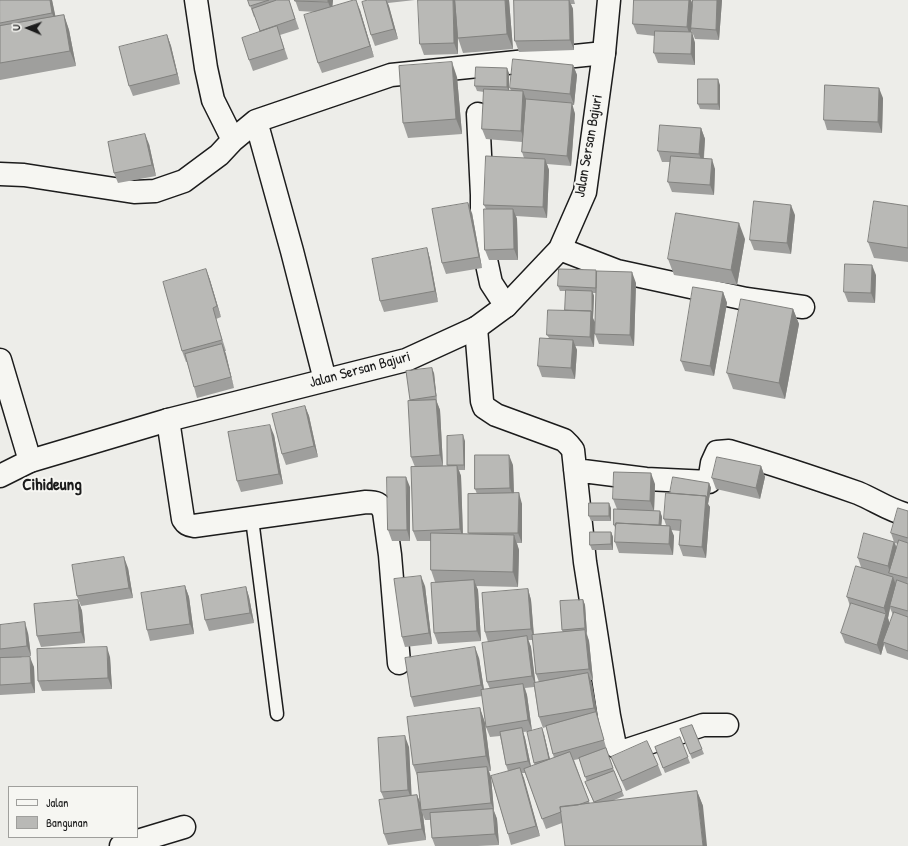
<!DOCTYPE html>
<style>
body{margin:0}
#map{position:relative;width:908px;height:846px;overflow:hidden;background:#edede9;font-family:"Patrick Hand",sans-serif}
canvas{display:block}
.legend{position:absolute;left:8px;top:786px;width:130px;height:52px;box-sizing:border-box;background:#f6f6f2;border:1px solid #9f9f9c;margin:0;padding:5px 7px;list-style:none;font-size:12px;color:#1c1c1c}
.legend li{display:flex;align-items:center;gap:8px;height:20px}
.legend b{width:20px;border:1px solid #9f9f9c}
.north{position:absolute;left:8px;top:8px;width:40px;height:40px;-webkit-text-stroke:3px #f6f6f2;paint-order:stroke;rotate:272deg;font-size:11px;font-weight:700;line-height:16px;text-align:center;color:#1c1c1c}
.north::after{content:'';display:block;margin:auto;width:14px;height:18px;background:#1c1c1c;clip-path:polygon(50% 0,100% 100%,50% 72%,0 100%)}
</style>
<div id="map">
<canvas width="908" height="846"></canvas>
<ul class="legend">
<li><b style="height:5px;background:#f6f6f2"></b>Jalan</li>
<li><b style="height:11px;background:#b9b9b6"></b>Bangunan</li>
</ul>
<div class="north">U</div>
</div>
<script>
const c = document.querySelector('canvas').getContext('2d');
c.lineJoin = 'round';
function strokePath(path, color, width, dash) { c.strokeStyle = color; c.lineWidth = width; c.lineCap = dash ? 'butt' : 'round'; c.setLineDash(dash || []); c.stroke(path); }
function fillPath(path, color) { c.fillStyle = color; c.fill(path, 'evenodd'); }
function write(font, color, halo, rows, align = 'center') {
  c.font = font + ' "Patrick Hand",sans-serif'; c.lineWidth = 4; c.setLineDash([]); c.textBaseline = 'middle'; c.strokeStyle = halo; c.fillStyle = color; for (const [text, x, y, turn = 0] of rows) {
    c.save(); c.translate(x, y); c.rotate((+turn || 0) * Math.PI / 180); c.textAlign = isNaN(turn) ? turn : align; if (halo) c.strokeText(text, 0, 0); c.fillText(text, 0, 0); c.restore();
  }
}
const lane = new Path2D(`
 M252,519L277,714`);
const street = new Path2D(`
 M196,0L206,68L213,100L233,140
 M478,114L482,195V241L491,283L506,306
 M256,121L292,251L325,380
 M0,174L24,175L134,192L155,191L184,181L219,155L233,140L256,121L391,75L604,53
 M560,249L617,271L746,299L803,307
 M476,328L482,401L484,407L496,415L564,440L569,445L573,450L585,562L609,716L615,746L622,750H627L703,725H727
 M0,360L30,461
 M168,420L183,519C186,524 188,525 194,526L366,502C376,502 380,503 384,512L390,555L399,663
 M575,470L646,479L709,482L712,463L717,452L729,451C773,464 815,478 858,493C875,500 890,511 908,515
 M121,846L184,827`);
const secondary = new Path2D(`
 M0,476L30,461L168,420L406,360L476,328L506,306L560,249L585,192L604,53L609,0`);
strokePath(lane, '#1c1c1c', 15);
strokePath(street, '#1c1c1c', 25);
strokePath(secondary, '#1c1c1c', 25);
strokePath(lane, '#f6f6f2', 12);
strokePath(street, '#f6f6f2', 22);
strokePath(secondary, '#f6f6f2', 22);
fillPath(new Path2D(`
 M0,0H52L55,16L64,15L69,30L76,66L0,80Z
 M248,0H289L299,29L280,35L288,59L253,71L249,60L260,32L255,17H254Z
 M295,0H333L332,6L360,10L374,57L322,73L318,63L315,12L299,11Z
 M368,0H415L388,3L398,39L375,46L371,35Z
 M509,0L513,49L463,53L458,38V34V54L424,55L420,44Z
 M514,0H574L575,4H571L573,9L574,50L519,52L515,41Z
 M634,0H691L693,5L722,0L719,40L695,39L691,29V32L695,43V65L658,63L654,53L655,36L637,34L633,24Z
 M167,35L171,46L180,84L133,96L129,86Z
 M573,65L577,75L574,105H572L575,114L571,166L547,164L549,170L547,218L516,216L517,219L518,260H489L485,250L486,209L484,205L524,158L522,152V142L486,139L482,129L484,92L477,91L475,86L509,73V91H511L510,88Z
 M457,77L462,134L408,138L403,123Z
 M720,85V110L700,109L698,104Z
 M883,98L882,133L827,130L824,120Z
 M701,128L705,139L704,158L715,169L714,195L672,192L668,182L670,162H662L658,151Z
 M149,144L156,176L118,183L114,173Z
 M908,206V262L874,258L868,242Z
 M472,213L482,268L446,274L442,263Z
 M795,215L791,254L754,250L750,240Z
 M745,239L737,285L674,275L668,259Z
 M427,248L430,259L438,302L384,312L380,301Z
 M206,269L210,280L221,317L216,319L226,351H225L234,388L197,398L194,387L187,362H186L182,351Z
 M597,271L636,283L634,346L599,344L595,334L596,293H593L594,296L593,318L594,347L575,346L577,350L575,379L542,377L538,366L549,338L547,335L565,310L566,291H560L558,286Z
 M876,275L875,303L848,302L844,292Z
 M723,292L727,303L714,376L685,371L681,361Z
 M793,309L799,324L785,399L733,389L727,373Z
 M434,373L437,402L440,410L443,466L416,467L448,466L447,465L465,441V470H459L461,476L463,534H469L477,494L475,489L513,465L514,493L522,504V543H517L519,550L518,587L476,586L478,590L481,641L438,644L434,633L435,582L431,570V541H417L413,531L415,467L411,457L410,400Z
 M305,406L309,416L318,457L286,465L282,454Z
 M274,435L283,484L241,492L237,481Z
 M761,466L765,477L760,499L716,489L712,478Z
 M709,483L711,488L708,504L710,507L706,558L683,556L679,545L680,531L671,530L674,536L673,555L619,553L615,542L616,530L614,525L617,509L613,499L655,484L654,511H660L662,517L661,525H666L664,519L670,493Z
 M410,487V541H392L388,530Z
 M611,508V521H591L589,516Z
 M908,511V660L887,653L884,644L881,655L845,643L841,633L850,606L847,597L861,567L858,558L894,542L891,533ZM895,543L898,544L897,548ZM890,608L893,615L890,624L888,618Z
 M611,532L613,537V550H592L590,545Z
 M128,568L133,598L81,606L77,596Z
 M185,586L189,597L194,634L150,641L147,630Z
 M425,586L432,644L405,647L402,637Z
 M246,587L249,597L254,623L209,631L205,620Z
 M528,589L531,600L534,635L563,632L562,630L583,600L585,605L587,634L589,641L593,680H591L592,684L598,718L607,751L615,773L624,796L612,801L697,791L703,806L562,823L546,829L525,773H522L540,836L511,845L508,834L491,777L494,811L497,819L499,845L478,846H435L432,838L430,820H425L423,815L426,840L388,845L384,834V799L381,792L409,747L411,795H417L420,802L418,778L413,765L480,708L485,723L491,771H489L491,777L508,771L506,765L500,736L490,737L486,727L482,696L414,707L411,697L479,658L484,690L490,689L487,682L488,642L485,632ZM528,640H533L536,674L539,682L535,683L531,647ZM534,687L539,717L543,728L546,727L554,758L550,759L544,734L534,763L535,765L531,767L525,738L523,732L532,731L527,695L525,688ZM579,759L587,782H585L594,803L590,804L574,760Z
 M78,600L82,611L85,643L41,647L37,636Z
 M0,625L28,633L31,656L21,657L34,667L35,693L0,695Z
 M110,657L112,689L42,691L38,681Z
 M692,725L704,754L692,759L680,729Z
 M680,737L690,763L665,773L655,747Z
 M611,757L658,765L662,775L626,791L615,767Z`), '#9f9f9d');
fillPath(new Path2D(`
 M50,0H52L58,28L52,13Z
 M328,0H333L332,12L328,2Z
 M356,0L360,10L374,57L370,46Z
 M386,0L389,6L398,39L394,29Z
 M453,0H456L457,3L458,54L454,43Z
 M505,0H509L513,49L507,34Z
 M569,0L573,9L574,50L570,40Z
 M689,0H691L693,6L691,38L687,27Z
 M717,0H722L719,40L716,30Z
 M64,15L69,30L76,66L70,51Z
 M692,32L695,43V65L691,54Z
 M167,35L171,46L180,84L177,74Z
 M452,62L457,77L462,134L456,119Z
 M573,65L577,75L574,105L570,94Z
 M507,68L509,73V92L507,87Z
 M718,79L720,85V110L718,104Z
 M879,88L883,98L882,133L878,122Z
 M523,91L527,102L525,142L521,131Z
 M572,103L575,114L571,166L567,156Z
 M701,128L705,139L703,165L699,154Z
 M145,134L149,144L156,176L152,165Z
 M545,159L549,170L547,218L543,207Z
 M712,159L715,169L714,195L710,185Z
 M468,203L472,213L482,268L479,257Z
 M791,205L795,215L791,254L787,243Z
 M513,209L517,219L518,260L514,249Z
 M739,223L745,239L737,285L731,270Z
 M427,248L430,259L438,302L435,291Z
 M872,265L876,275L875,303L871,293Z
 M206,269L210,280L221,317L217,306Z
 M632,272L636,283L634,346L630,335Z
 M592,291L594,296L593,318L595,322L594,347L590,337Z
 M723,292L727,303L714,376L710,366Z
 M793,309L799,324L785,399L779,383Z
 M573,340L577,350L575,379L571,368Z
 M222,344L226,354L234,388Z
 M432,368L434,373L437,401L436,396Z
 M436,400L440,410L443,466L440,455Z
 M305,406L309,416L318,457L314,446Z
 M270,425L274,435L283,484L279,474Z
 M463,435L465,441V470L464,465Z
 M509,455L513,465L514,499L510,488Z
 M457,466L461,476L463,540L460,529Z
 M761,466L765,477L760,499L756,488Z
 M651,473L655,484L654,511L650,501Z
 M406,477L410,487V541L407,530Z
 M709,483L711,488L708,504L710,507L706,558L702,547L706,496Z
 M519,493L522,504V543L518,533Z
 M609,503L611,508V521L609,516Z
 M660,511L662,517L661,532L659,527Z
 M670,526L674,536L673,555L669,544Z
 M611,532L613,537V550L611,544Z
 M514,535L519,550L518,587L513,572Z
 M894,542L898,552L890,573L888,566Z
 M124,557L128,568L133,598L129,588Z
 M421,576L425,586L432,644L429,633Z
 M893,577L897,588L890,606V608L888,618L890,625L883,642L884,644L881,655L877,645L886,615L884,608Z
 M474,580L478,590L481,641L477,631Z
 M185,586L189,597L194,634L190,624Z
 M246,587L249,597L254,623L250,613Z
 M528,589L531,600L534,639L531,629Z
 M78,600L82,611L85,643L81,632Z
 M583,600L585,605L587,634L585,628Z
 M25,622L28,633L31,656L27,646Z
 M585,630L589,641L593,680L589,669Z
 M527,636L531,647L536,687L532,676Z
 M107,647L110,657L112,689L108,678Z
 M475,647L479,658L485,696L481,685Z
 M30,657L34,667L35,693L31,683Z
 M588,673L592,684L598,718L594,708Z
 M523,684L527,695L532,731L528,720Z
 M480,708L485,723L491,771L486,756Z
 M522,728L525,738L532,771L528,761Z
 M542,728L544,734L551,764L549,759Z
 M405,736L409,747L412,801L408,790Z
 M487,767L491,777L494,811L497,819L499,845L495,834L494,811L491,803Z
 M520,768L524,778L540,836L536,826Z
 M697,791L703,806L707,846H703Z
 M417,795L421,805V810L423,815L426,840L422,829Z`), '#82827f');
const building = new Path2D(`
 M0,0H50L52,13L0,23Z
 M248,0H269L250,6Z
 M277,0H289L295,19L260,31L252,9Z
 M295,0H328V2L295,1Z
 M354,0H356L370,46L318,63L304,15Z
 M368,0H386L394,29L371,35L362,2Z
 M418,0H453L454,43L420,44Z
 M455,0H505L507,34L458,38Z
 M514,0H569L570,40L515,41Z
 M634,0H689L687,27L633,24Z
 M693,0H717L716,30L691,28Z
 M64,15L70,51L0,63V26Z
 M277,26L284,49L249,60L242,38Z
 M655,31L692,32L691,54L654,53Z
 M167,35L177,74L129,86L119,47Z
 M513,59L573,65L570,94L510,88Z
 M452,62L456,119L403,123L399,66Z
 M476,67L507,68V87L475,86Z
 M698,79H718V104H698Z
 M825,85L879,88L878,122L824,120Z
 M484,89L523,91L521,131L482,129Z
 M526,99L572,103L567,156L522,152Z
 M660,125L701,128L699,154L658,151Z
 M145,134L152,165L114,173L108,142Z
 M486,156L545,159L543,207L484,205Z
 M671,156L712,159L710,185L668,182Z
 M754,201L791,205L787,243L750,240Z
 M874,201L908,206V248L868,242Z
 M468,203L479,257L442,263L432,209Z
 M484,209H513L514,249L485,250Z
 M676,213L739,223L731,270L668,259Z
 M427,248L435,291L380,301L372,259Z
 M845,264L872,265L871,293L844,292Z
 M206,269L217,306L213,308L222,340L182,351L163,282Z
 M559,269L596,270V288L558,286Z
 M597,271L632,272L630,335L595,334Z
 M693,287L723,292L710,366L681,361Z
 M566,290L592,291V312L591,311L565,310Z
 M741,299L793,309L779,383L727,373Z
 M548,310L591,311L590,337L547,335Z
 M540,338L573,340L571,368L538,366Z
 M222,344L231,377L194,387L185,354Z
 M432,368L436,396L410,400L406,371Z
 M436,400L440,455L411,457L408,401Z
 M305,406L314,446L282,454L272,414Z
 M270,425L279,474L237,481L228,432Z
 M463,435L464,465H447V436Z
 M475,455H509L510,488L475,489Z
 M717,457L761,466L756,488L712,478Z
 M457,466L460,529L413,531L411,467Z
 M614,472L651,473L650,501L613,499Z
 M387,477H406L407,530H388Z
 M673,477L709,483L707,498L706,496L670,493Z
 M519,493L518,533H468V494Z
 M666,493L706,496L702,547L679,545L681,520L664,519Z
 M589,503H609V516H589Z
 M898,508L908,511V538L891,533Z
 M614,509L660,511L659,525L616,523V525H614Z
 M616,523L670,526L669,544L615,542Z
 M590,532H611V544L590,545Z
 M431,533L514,535L513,572L431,570Z
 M864,533L894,542L888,566L858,558Z
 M899,540L908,543V578L889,573Z
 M124,557L129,588L77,596L72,565Z
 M856,566L893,577L884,608L847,597Z
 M421,576L429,633L402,637L394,579Z
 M474,580L477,631L434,633L431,583Z
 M897,580L908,584V611L890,606Z
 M185,586L190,624L147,630L141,593Z
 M246,587L250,613L205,620L201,595Z
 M528,589L531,629L485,632L482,593Z
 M78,600L81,632L37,636L34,604Z
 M583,600L585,628L562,630L560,601Z
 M851,603L886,614L877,645L841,633Z
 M894,612L908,617V651L883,642Z
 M25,622L27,646L0,649V625Z
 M585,630L589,669L536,674L532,635Z
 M527,636L532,676L487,682L482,643Z
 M107,647L108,678L38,681L37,649Z
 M475,647L481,685L411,697L405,658Z
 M30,657L31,683L0,685V658Z
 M588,673L594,708L539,717L534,683Z
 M523,684L528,720L486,727L481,690Z
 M480,708L486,756L413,765L407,717Z
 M596,712L604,740L553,754L546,726Z
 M692,725L702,749L690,754L680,729Z
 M522,728L528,761L506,765L500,732Z
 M542,728L549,759L534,763L527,732Z
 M405,736L408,790L381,792L378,738Z
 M680,737L688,757L663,768L655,747Z
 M647,741L658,765L622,781L611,757Z
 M606,748L613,768L585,777L579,758Z
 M570,752L589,801L578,805L560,807L561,812L542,819L524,769Z
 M487,767L491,803L421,810L417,773Z
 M520,768L536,826L508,834L491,776Z
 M614,771L622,791L594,802L585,782Z
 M697,791L703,846H565L560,807Z
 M417,795L422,829L384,834L379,800Z
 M493,809L495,834L432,838L430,813Z`);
fillPath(building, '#b9b9b6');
strokePath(building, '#82827f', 1);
write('15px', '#1c1c1c', '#f6f6f2', [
 ["Jalan Sersan Bajuri",589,146,-80],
 ["Jalan Sersan Bajuri",360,370,-15]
]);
write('bold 17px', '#1c1c1c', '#f6f6f2', [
 ["Cihideung",52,485]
]);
</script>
